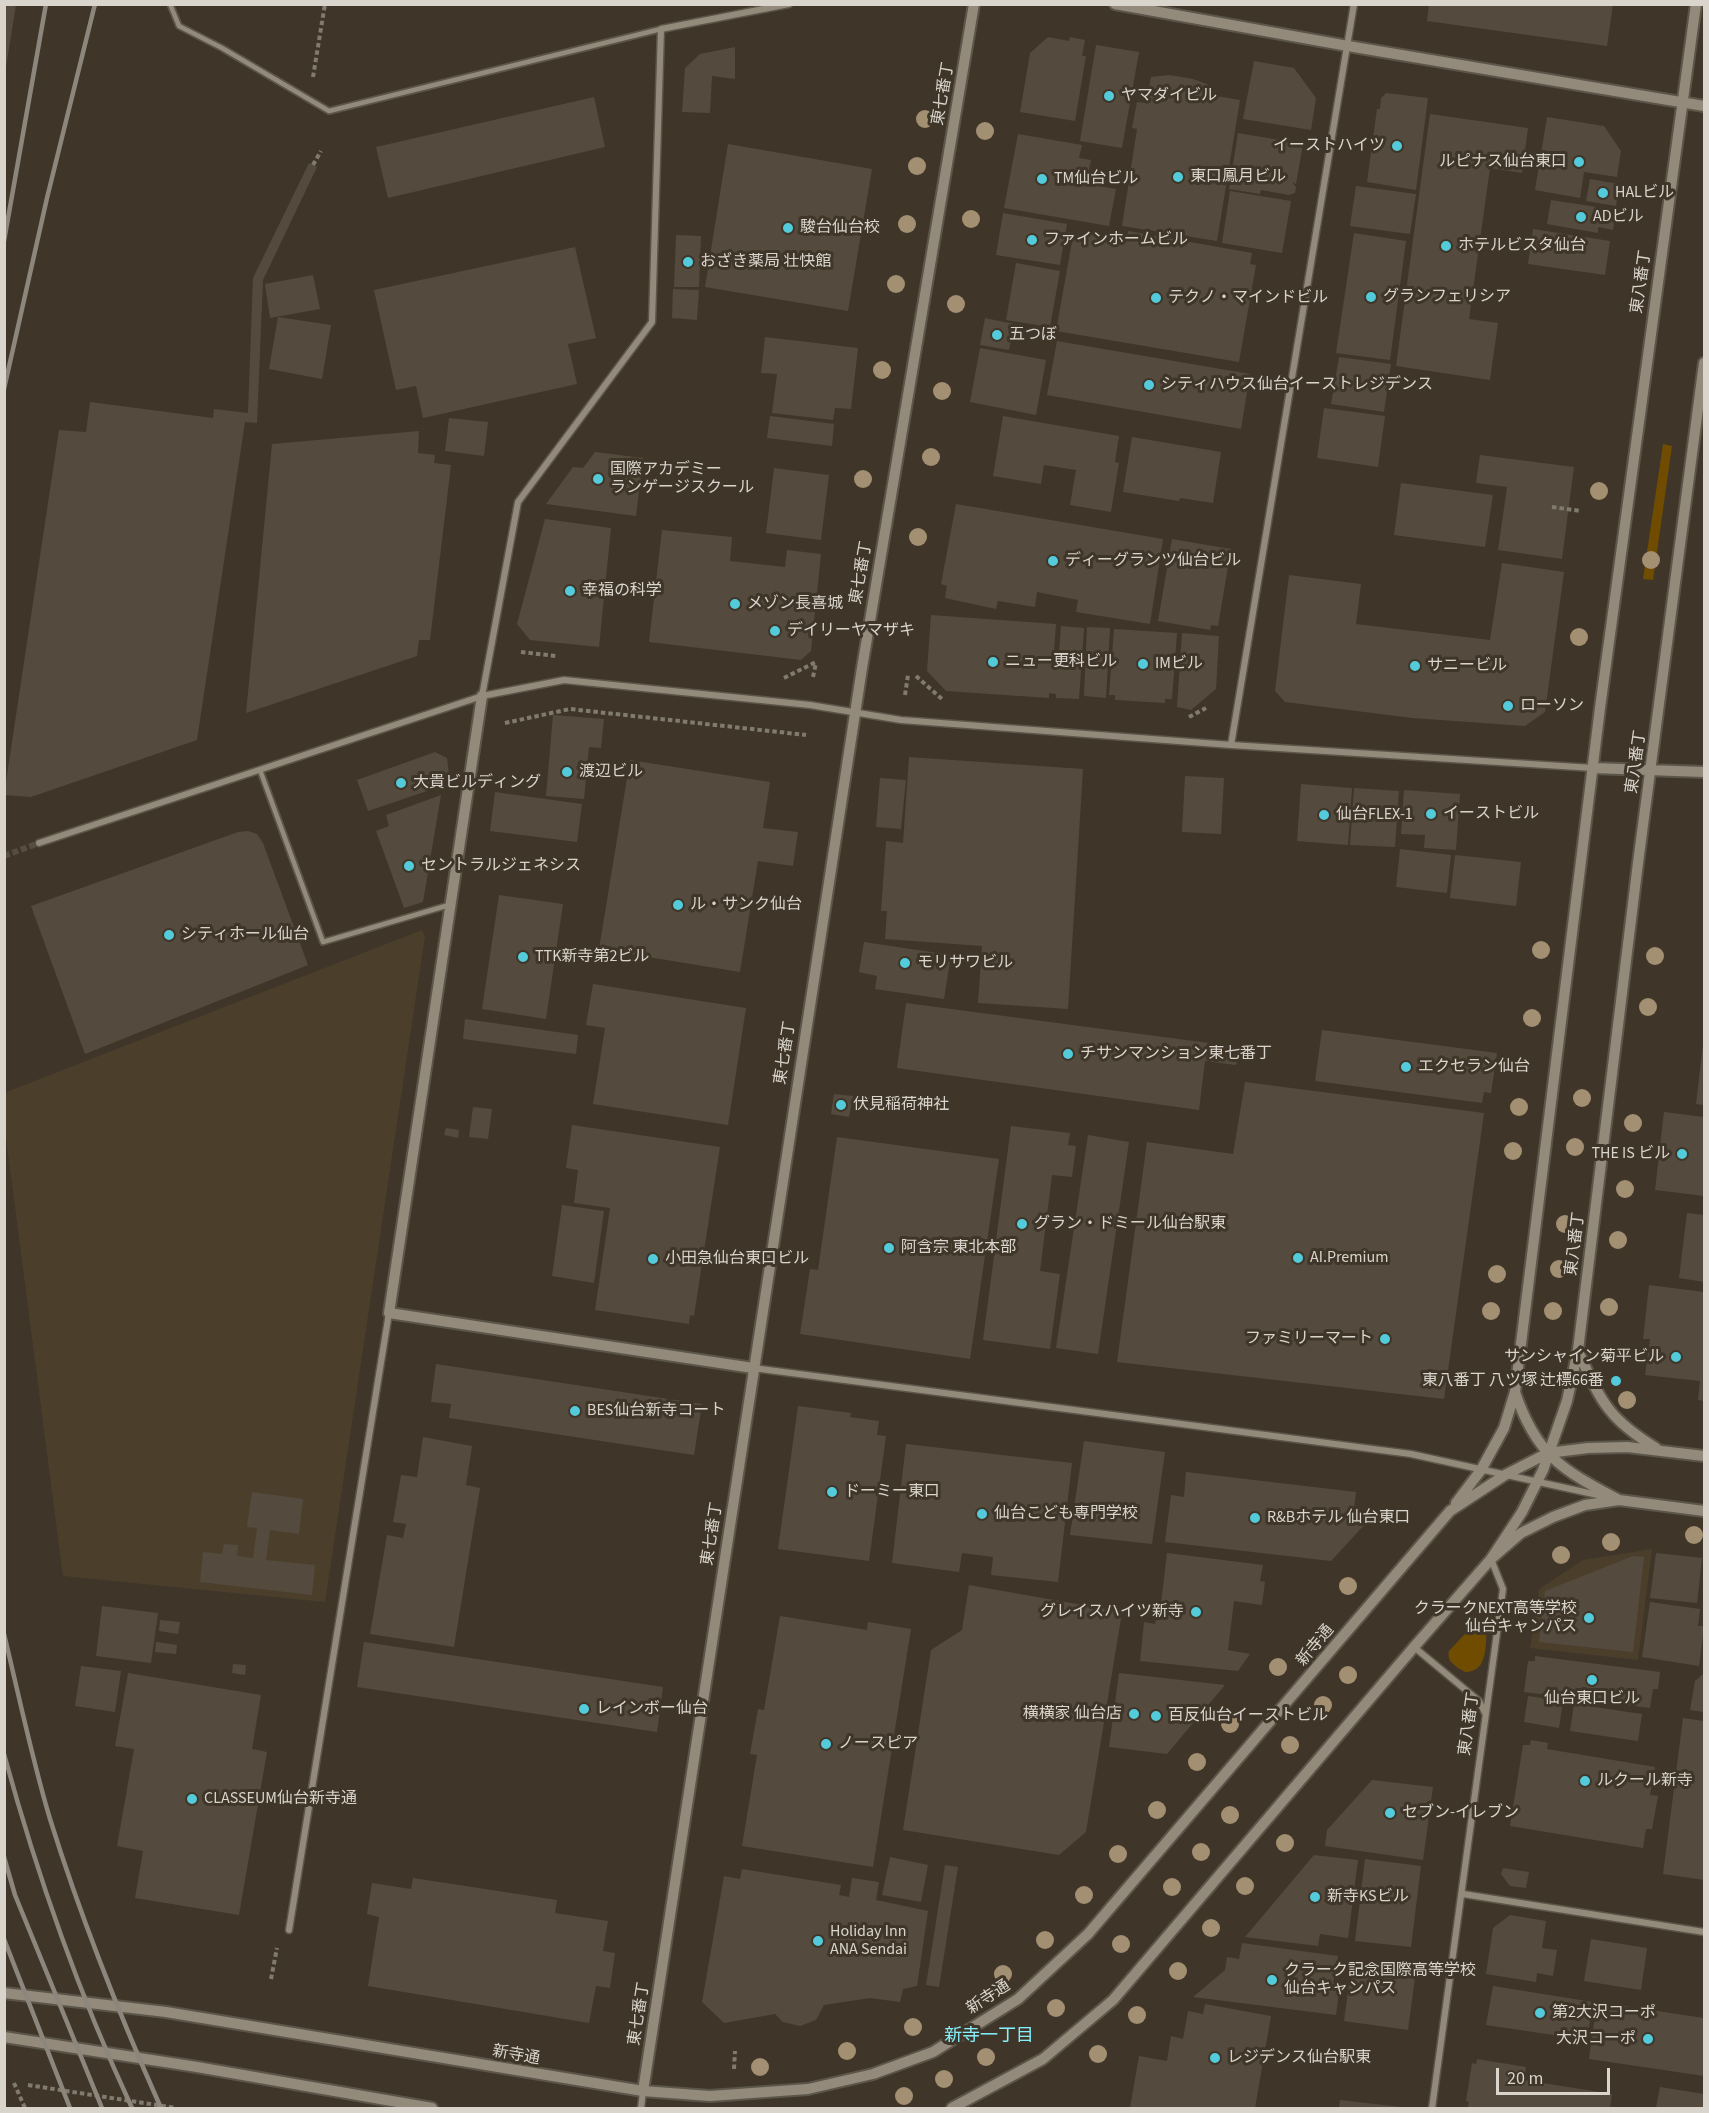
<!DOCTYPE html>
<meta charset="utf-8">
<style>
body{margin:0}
#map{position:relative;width:1709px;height:2113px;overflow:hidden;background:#3f3629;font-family:"Source Sans 3",sans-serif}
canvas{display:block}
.frame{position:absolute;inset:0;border:6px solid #d9d4cc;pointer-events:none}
.scale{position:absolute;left:1496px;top:2068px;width:114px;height:27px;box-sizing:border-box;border:3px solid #d9d4cc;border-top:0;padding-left:8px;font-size:18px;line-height:21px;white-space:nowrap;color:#d9d4cc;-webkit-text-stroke:4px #3f3629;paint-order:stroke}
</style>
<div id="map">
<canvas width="1709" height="2113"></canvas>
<div class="frame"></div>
<div class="scale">20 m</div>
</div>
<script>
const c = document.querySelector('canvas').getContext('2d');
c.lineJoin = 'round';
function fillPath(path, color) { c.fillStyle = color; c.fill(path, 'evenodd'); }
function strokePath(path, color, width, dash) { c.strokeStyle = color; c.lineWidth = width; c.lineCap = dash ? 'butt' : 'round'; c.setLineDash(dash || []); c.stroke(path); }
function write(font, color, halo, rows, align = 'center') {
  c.font = font + ' "Source Sans 3","Noto Sans JP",sans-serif'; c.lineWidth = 6; c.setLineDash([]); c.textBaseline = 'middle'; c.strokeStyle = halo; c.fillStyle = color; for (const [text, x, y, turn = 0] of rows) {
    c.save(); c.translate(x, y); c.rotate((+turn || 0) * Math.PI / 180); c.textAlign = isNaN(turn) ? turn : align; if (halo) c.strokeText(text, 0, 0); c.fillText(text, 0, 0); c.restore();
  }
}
fillPath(new Path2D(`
 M422,930L425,936L325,1602L63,1576L5,1130L4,1093Z
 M1652,1549L1638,1660L1530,1648L1539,1589L1583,1560Z`), '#4b3f2c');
fillPath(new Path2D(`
 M1663,444L1672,446L1653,580L1643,579Z
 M1477,1621L1487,1626C1485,1644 1489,1672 1465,1672C1457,1667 1446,1662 1449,1651Z`), '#704c00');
fillPath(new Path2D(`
 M1429,4H1613L1607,46L1427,21Z
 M4,5H16L6,67H4Z
 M1048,37L1069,41L1070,37L1085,40L1082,56H1086L1075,121L1020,112L1030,53Z
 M1096,45L1139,52L1122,148L1080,141Z
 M735,47V79L712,76L710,113L682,112L685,68L700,54Z
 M1254,61L1294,68L1316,98L1311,130L1243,119Z
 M1170,75L1193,79L1212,86L1211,95L1240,100L1217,241L1122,226L1137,129L1132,128L1137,102L1146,103L1151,77Z
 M1386,93L1428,98L1416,190L1367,182L1377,109H1380L1381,98Z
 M594,97L605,147L388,198L376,147Z
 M1430,114L1528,128L1522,173L1490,168L1469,319L1498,323L1490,380L1396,366Z
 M1547,117L1604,126L1621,151L1617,177L1584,172L1580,198L1535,190Z
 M1238,133L1303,144L1296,184L1292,182L1296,187L1295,193L1289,195L1261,190L1260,194L1229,189Z
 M1018,134L1082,145L1079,158L1091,160L1088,176L1076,174L1075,182L1116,189L1109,226L1004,208Z
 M728,144L872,169L848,311L705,287Z
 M309,163L317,167L263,280L257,423L245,422L197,740L31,797L4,795L59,430L86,432L90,402L213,418L214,409L248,413L253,278Z
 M1590,179L1619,184L1616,206L1586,201Z
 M1356,186L1416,194L1410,234L1350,226Z
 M1230,191L1291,201L1282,253L1222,243Z
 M1551,200L1616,210L1613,230L1598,227V233L1547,224Z
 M1003,213L1067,224L1060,265L996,255Z
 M1533,229L1610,241L1605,275L1528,264Z
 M1128,231L1252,253L1250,264L1256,265L1239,362L1056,331L1073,236L1087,238L1088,233L1127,240Z
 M1354,233L1406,241L1390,360L1336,353Z
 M676,235L701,236L699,287H674Z
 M575,247L596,338L568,344L577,384L423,418L416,386L396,390L374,290Z
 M1016,263L1060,271L1050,327L1006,320Z
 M313,275L320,309L270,318L265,284Z
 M673,289L699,290L697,320L672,318Z
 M278,317L331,325L322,379L269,369Z
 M985,318L1014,324L1009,350L980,345Z
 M765,337L858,348L851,409L835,408L833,420L772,413L777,374L761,373Z
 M1057,341L1250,374L1241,429L1047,395Z
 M980,348L1046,360L1036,415L970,402Z
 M1339,357L1391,364L1384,412L1331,404Z
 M1324,408L1385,416L1378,467L1317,458Z
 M770,416L834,424L832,446L767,438Z
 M1003,416L1119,436L1115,462L1119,463L1111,512L1070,505L1076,470L1044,465L1041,484L993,476Z
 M449,418L488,422L484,456L445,451Z
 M419,431L418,453L435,455L434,463L451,465L430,640H419L417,656L246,713L272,444Z
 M1132,437L1221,452L1213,503L1180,498L1179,501L1123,492Z
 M595,452L643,458L636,516L546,504L573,467L583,468Z
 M1480,455L1574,467L1562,559L1498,550L1507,487L1476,483Z
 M774,468L829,475L821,540L766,533Z
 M1401,483L1493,495L1485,547L1394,535Z
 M956,504L1163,539L1150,624L1076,612L1078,600L1037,592L1035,607L998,601L996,609L945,598L947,586L941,584Z
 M545,519L611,528L599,647L530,640L517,624Z
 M662,530L732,537L730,561L785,567L787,550L821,554L811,651L801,660L649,642Z
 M1172,539L1231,549L1218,626L1211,625L1210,630L1158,621Z
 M1502,563L1564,572L1545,712L1525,726L1412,718L1285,702L1275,691L1289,575L1361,584L1356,624L1490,640Z
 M931,615L1056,624L1054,652H1059L1061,626L1084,628L1079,699L1056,698V694L1049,693V698L946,691L927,671Z
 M1087,627L1110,628L1106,698L1084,696Z
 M1114,629L1177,633L1172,699H1165V703L1115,700V695H1109Z
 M1182,633L1219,636L1216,689L1191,710L1177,707Z
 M553,715L604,719L601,748L589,747L584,799L546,796Z
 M435,752L447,758L449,775L442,786L368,811L357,780Z
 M909,757L1083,769L1068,1009L978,1003L982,946L885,939L887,911H881L886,841L903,843Z
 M630,760L770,782L763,828L798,832L793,866L758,861L740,972L599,949Z
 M1185,776L1224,778L1221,834L1182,832Z
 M880,778L906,780L901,829L876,827Z
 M1301,784L1352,788L1348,845L1297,841Z
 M1354,788L1399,791L1395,847L1350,845Z
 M1404,790L1460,794L1456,850L1424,848L1425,835L1401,834Z
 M495,792L582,804L577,842L490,831Z
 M441,795L423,902L404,908L376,831L389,826L386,815Z
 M248,831L257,834L263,843L308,965L85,1054L31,906L238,832Z
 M1400,849L1451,855L1447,893L1396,887Z
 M1455,855L1521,862L1516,906L1450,898Z
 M499,895L563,904L546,1019L482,1009Z
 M864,942L951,955L944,999L875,989L877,976L859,972Z
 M593,984L746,1008L728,1125L593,1104L605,1028L586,1025Z
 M906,1003L1239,1047L1236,1065L1205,1061L1199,1110L897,1068Z
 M465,1019L578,1035L576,1054L463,1039Z
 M1322,1030L1497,1053L1491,1093L1484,1092L1482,1103L1315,1081Z
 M1703,1045H1704V1105L1696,1104Z
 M1245,1082L1484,1113L1444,1399L1117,1362L1147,1142L1233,1154Z
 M834,1094L853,1096L849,1117L831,1114Z
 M473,1107L492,1109L488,1139L469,1137Z
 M1664,1112L1704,1117V1196L1655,1190Z
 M572,1125L720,1147L694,1316L690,1315L689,1324L595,1310L610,1208L574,1203L578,1170L566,1168Z
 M1011,1126L1070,1133L1068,1145L1076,1146L1072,1177L1052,1175L1040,1271L1060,1274L1050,1349L983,1340Z
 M446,1128L459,1130L458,1138L444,1135Z
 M1088,1135L1129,1142L1098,1354L1056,1348Z
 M837,1137L999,1159L970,1359L800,1334L810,1269L818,1270Z
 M562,1205L604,1211L594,1283L552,1276Z
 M1687,1213L1704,1215V1282L1679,1278Z
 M1649,1285L1704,1292V1401L1698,1400L1700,1381L1645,1375L1650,1339H1643Z
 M436,1364L702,1404L694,1455L449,1418L451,1404L431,1402Z
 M798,1406L851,1413L850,1417L879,1421L877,1435L886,1436L869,1561L778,1549Z
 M423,1437L472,1446L466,1485L480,1488L454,1647L370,1634L387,1535L403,1538L406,1524L393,1522L401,1475L417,1477Z
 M1084,1441L1165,1452L1152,1544L1070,1535Z
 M906,1444L1072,1463L1058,1582L991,1575L993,1557L962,1553L959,1572L892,1563Z
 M1186,1472L1356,1492L1354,1509L1368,1521L1331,1561L1165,1542L1171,1495L1184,1497Z
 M252,1492L303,1499L299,1534L270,1530L266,1560L315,1565L312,1595L200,1582L203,1552L222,1554L224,1544L238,1545L237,1556L253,1558L257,1528L247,1527Z
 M1167,1553L1263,1565L1260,1581L1265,1582L1262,1605L1234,1601L1228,1650L1250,1654L1238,1671L1140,1661L1144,1622L1155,1624L1156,1620H1159Z
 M1656,1553L1702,1558L1697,1603L1650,1598Z
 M1633,1556L1644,1557L1633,1652L1539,1642L1545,1591Z
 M969,1585L1122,1612L1086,1832L1059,1855L903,1830L931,1650L962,1630Z
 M1650,1602L1700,1609L1698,1626H1704L1699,1666L1642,1657Z
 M102,1606L158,1613L151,1663L96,1656Z
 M780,1616L867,1630L868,1622L911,1629L873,1867L742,1846L757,1755L750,1754L758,1709L764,1710Z
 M160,1620L180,1622L178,1634L159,1631Z
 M156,1642L177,1645L176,1654L155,1652Z
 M364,1642L663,1687L657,1732L357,1687Z
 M1535,1656L1660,1672L1658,1689H1653L1650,1708L1524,1692L1528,1661H1535Z
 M233,1664L246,1665L245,1675L232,1673Z
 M81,1666L121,1671L115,1712L75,1706Z
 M128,1673L261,1695L252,1749L267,1752L239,1915L135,1898L143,1851L117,1846L134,1749L115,1746Z
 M1119,1673L1225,1685L1167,1754L1109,1747Z
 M1702,1675H1704V1712L1690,1710L1695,1681Z
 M1528,1696L1563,1701L1559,1728L1524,1722Z
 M1574,1704L1642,1714L1638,1741L1570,1731Z
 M1683,1718L1704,1721V1880L1663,1874Z
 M1531,1740L1548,1743L1547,1749L1655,1767L1650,1795L1658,1796L1652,1829H1646L1643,1848L1510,1826L1523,1745H1530Z
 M1372,1780L1433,1787L1423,1860L1325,1846L1327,1830Z
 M1314,1855L1358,1860L1348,1938L1320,1934L1318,1946L1245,1937Z
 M890,1857L928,1865L921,1902L882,1895Z
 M1365,1859L1421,1866L1411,1947L1355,1941Z
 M945,1865L958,1867L939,1987L926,1985Z
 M1503,1868L1529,1872L1526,1888L1510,1886L1501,1874Z
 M742,1869L841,1885L839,1895L849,1897L852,1878L879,1882L876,1900L928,1911L917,1986L903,1989L900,2002L870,1998L824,2005L816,2020L800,2026L783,2022L775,2014L724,2023L702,2002L724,1876L740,1879Z
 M413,1878L557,1900L555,1913L608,1921L603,1951L615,1953L610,1988L596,1986L589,2023L368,1986L379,1917L367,1914L372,1883L411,1889Z
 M1510,1915L1546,1921L1542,1948L1557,1950L1553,1976L1537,1973L1536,1982L1486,1974L1493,1928Z
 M1591,1939L1647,1948L1641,1990L1584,1981Z
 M1242,1943L1338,1956L1333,1983L1340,1984L1336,2015L1193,1997L1225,1970L1227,1957L1239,1959Z
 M1352,1962L1416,1970L1408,2030L1344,2021Z
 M1493,1986L1593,2002L1587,2040L1486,2025Z
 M1597,2002L1704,2018V2076L1589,2059Z
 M1205,2004L1271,2016L1255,2108H1130L1139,2056L1167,2061L1171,2036L1183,2039L1188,2011L1203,2014Z
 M1477,2059L1526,2067L1524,2080L1612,2094L1610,2108H1479L1468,2107L1469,2102L1466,2101L1472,2063L1476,2064Z
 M1660,2087L1704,2094V2108H1656Z
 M1340,2100L1401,2107V2108H1339Z`), '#544b3e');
strokePath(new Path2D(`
 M4,856L39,843`), '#564e41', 6, [6, 3]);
const service = new Path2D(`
 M170,4L179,26L222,48L329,111L661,29
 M260,770L323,942L449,905`);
const minor = new Path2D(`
 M482,696L518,502L652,322L661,29L789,4
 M1231,745L1354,4
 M39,843L482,696L564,680L810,705L901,720L1231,745L1593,768
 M753,1368L1411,1454L1607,1497
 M1414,1647L1479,1701L1485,1713
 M1463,1894L1704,1932
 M289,1930L389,1313
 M641,2108L643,2091
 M1432,2108L1503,1589L1491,1559`);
const tertiary = new Path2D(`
 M1115,4L1348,46L1704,106
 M482,696L389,1313L753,1368
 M1593,768L1704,772
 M1578,1351C1601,1401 1607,1418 1656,1448
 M1515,1392C1536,1455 1562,1470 1619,1500
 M1456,1503L1481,1470L1504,1428L1515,1392L1600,708L1696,4
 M1491,1559L1522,1512L1543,1470L1567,1401L1578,1350L1638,863L1704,363
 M4,1993L166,2012L643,2091L710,2096L808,2089L873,2074L933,2052L1018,1999L1088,1934L1450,1511L1505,1475L1548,1453L1588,1448L1627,1447L1704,1456
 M4,2037L197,2067L432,2108
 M643,2091L862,668L974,4
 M952,2108L1043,2059L1113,2000L1414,1647L1491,1559L1521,1533L1553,1517L1585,1505L1619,1500L1704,1511`);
strokePath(service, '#5c554a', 8);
strokePath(minor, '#5c554a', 9);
strokePath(tertiary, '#5c554a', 14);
strokePath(new Path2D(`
 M313,77L325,4
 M313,165L321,151
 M1552,507L1581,511
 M521,652L556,656
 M916,676L942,699
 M813,677L816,663
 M784,678L816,662
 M905,695L908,675
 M1189,717L1206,708
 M505,723L570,709L806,735
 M271,1979L277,1948
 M734,2069L735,2051
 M14,2083L25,2108
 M28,2085L176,2108`), '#817a6f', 4, [4.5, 3]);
strokePath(service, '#948a7b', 4.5);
strokePath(minor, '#948a7b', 6);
strokePath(tertiary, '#948a7b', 10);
strokePath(new Path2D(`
 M4,241L46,4
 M4,389L47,198L95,4
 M4,1634C19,1696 32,1759 50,1819C81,1918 119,2014 161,2108
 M4,1754C37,1875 79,1994 132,2108
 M4,1857L15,1895L102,2108
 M4,1939L70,2108`), '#8d867c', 4.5);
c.fillStyle = '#a38f72';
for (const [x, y] of [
 [925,119],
 [985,131],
 [917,166],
 [971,219],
 [907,224],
 [896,284],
 [956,304],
 [882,370],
 [942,391],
 [931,457],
 [863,479],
 [1599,491],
 [918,537],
 [1651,560],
 [1579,637],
 [1541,950],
 [1655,956],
 [1648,1007],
 [1532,1018],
 [1582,1098],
 [1519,1107],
 [1633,1123],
 [1575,1147],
 [1513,1151],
 [1625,1189],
 [1565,1224],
 [1618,1240],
 [1559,1269],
 [1497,1274],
 [1609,1307],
 [1491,1311],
 [1553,1311],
 [1627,1400],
 [1694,1535],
 [1611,1542],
 [1561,1555],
 [1348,1586],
 [1278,1667],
 [1348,1675],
 [1323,1705],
 [1230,1724],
 [1290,1745],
 [1197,1762],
 [1157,1810],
 [1230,1815],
 [1285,1843],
 [1201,1852],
 [1118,1854],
 [1245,1886],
 [1172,1887],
 [1084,1895],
 [1211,1928],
 [1045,1940],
 [1121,1944],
 [1178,1971],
 [1003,1974],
 [1056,2008],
 [1137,2015],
 [913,2027],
 [847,2051],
 [1098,2054],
 [986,2057],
 [760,2067],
 [944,2079],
 [904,2096]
]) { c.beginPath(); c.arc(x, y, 9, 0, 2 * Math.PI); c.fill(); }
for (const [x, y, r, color] of [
 [1109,96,6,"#53cbda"],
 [1397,146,6,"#53cbda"],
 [1579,162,6,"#53cbda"],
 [1178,177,6,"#53cbda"],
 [1042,179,6,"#53cbda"],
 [1603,193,6,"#53cbda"],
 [1581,217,6,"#53cbda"],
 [788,228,6,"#53cbda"],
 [1032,240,6,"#53cbda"],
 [1446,246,6,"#53cbda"],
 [688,262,6,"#53cbda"],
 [1371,297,6,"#53cbda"],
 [1156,298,6,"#53cbda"],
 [997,335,6,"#53cbda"],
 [1149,385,6,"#53cbda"],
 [598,479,6,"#53cbda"],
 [1053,561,6,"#53cbda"],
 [570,591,6,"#53cbda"],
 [735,604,6,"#53cbda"],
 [775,631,6,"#53cbda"],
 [993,662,6,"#53cbda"],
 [1143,664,6,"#53cbda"],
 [1415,666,6,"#53cbda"],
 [1508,706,6,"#53cbda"],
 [567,772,6,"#53cbda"],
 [401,783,6,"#53cbda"],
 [1431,814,6,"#53cbda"],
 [1324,815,6,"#53cbda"],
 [409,866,6,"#53cbda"],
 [678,905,6,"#53cbda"],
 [169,935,6,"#53cbda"],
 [523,957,6,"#53cbda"],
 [905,963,6,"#53cbda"],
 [1068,1054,6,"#53cbda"],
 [1406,1067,6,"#53cbda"],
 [841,1105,6,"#53cbda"],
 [1682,1154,6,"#53cbda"],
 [1022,1224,6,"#53cbda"],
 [889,1248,6,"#53cbda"],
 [1298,1258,6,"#53cbda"],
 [653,1259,6,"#53cbda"],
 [1385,1339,6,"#53cbda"],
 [1676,1357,6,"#53cbda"],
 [1616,1381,6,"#53cbda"],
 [575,1411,6,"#53cbda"],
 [832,1492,6,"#53cbda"],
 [982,1514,6,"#53cbda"],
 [1255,1518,6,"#53cbda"],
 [1196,1612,6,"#53cbda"],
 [1589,1618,6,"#53cbda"],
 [1592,1680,6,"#53cbda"],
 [584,1709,6,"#53cbda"],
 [1134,1714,6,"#53cbda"],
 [1156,1716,6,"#53cbda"],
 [826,1744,6,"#53cbda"],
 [1585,1781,6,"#53cbda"],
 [192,1799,6,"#53cbda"],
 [1390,1813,6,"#53cbda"],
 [1315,1897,6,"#53cbda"],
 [818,1941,6,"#53cbda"],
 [1272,1980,6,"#53cbda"],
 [1540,2013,6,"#53cbda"],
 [1648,2039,6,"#53cbda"],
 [1215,2058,6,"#53cbda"]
]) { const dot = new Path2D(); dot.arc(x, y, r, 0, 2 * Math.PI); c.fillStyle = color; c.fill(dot); strokePath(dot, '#3f3629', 2); }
write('16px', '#d9d4cc', '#3f3629', [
 ["東七番丁",944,94,-80],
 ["東八番丁",1642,282,-82],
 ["東七番丁",862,573,-80],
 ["東八番丁",1637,762,-82],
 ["東七番丁",786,1053,-81],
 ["東八番丁",1576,1244,-83],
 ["東七番丁",713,1534,-81],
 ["新寺通",1316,1646,-50],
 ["東八番丁",1470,1724,-82],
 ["新寺通",989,1998,-33],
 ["東七番丁",640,2014,-81],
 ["新寺通",516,2056,10]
]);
write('16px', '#d9d4cc', '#3f3629', [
 ["ヤマダイビル",1121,96],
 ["イーストハイツ",1385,146,"right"],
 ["ルピナス仙台東口",1567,162,"right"],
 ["東口鳳月ビル",1190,177],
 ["TM仙台ビル",1054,179],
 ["HALビル",1615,193],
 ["ADビル",1593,217],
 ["駿台仙台校",800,228],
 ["ファインホームビル",1044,240],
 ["ホテルビスタ仙台",1458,246],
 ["おざき薬局 壮快館",700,262],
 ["グランフェリシア",1383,297],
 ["テクノ・マインドビル",1168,298],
 ["五つぼ",1009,335],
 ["シティハウス仙台イーストレジデンス",1161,385],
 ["国際アカデミー",610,470],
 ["ランゲージスクール",610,488],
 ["ディーグランツ仙台ビル",1065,561],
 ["幸福の科学",582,591],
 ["メゾン長喜城",747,604],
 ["デイリーヤマザキ",787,631],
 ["ニュー更科ビル",1005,662],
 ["IMビル",1155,664],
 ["サニービル",1427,666],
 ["ローソン",1520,706],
 ["渡辺ビル",579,772],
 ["大貴ビルディング",413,783],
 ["イーストビル",1443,814],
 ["仙台FLEX-1",1336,815],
 ["セントラルジェネシス",421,866],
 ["ル・サンク仙台",690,905],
 ["シティホール仙台",181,935],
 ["TTK新寺第2ビル",535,957],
 ["モリサワビル",917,963],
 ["チサンマンション東七番丁",1080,1054],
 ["エクセラン仙台",1418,1067],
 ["伏見稲荷神社",853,1105],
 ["THE IS ビル",1670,1154,"right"],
 ["グラン・ドミール仙台駅東",1034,1224],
 ["阿含宗 東北本部",901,1248],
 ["AI.Premium",1310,1258],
 ["小田急仙台東口ビル",665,1259],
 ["ファミリーマート",1373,1339,"right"],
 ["サンシャイン菊平ビル",1664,1357,"right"],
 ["東八番丁 八ツ塚 辻標66番",1604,1381,"right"],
 ["BES仙台新寺コート",587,1411],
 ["ドーミー東口",844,1492],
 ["仙台こども専門学校",994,1514],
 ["R&Bホテル 仙台東口",1267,1518],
 ["クラークNEXT高等学校",1577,1609,"right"],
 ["仙台キャンパス",1577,1627,"right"],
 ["グレイスハイツ新寺",1184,1612,"right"],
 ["仙台東口ビル",1592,1699,"center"],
 ["レインボー仙台",596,1709],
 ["横横家 仙台店",1122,1714,"right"],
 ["百反仙台イーストビル",1168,1716],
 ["ノースピア",838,1744],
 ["ルクール新寺",1597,1781],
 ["CLASSEUM仙台新寺通",204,1799],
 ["セブン-イレブン",1402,1813],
 ["新寺KSビル",1327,1897],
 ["Holiday Inn",830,1932],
 ["ANA Sendai",830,1950],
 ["クラーク記念国際高等学校",1284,1971],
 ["仙台キャンパス",1284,1989],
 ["第2大沢コーポ",1552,2013],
 ["大沢コーポ",1636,2039,"right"],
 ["レジデンス仙台駅東",1227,2058]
], 'left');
write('18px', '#85effc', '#3f3629', [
 ["新寺一丁目",989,2037]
]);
</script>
